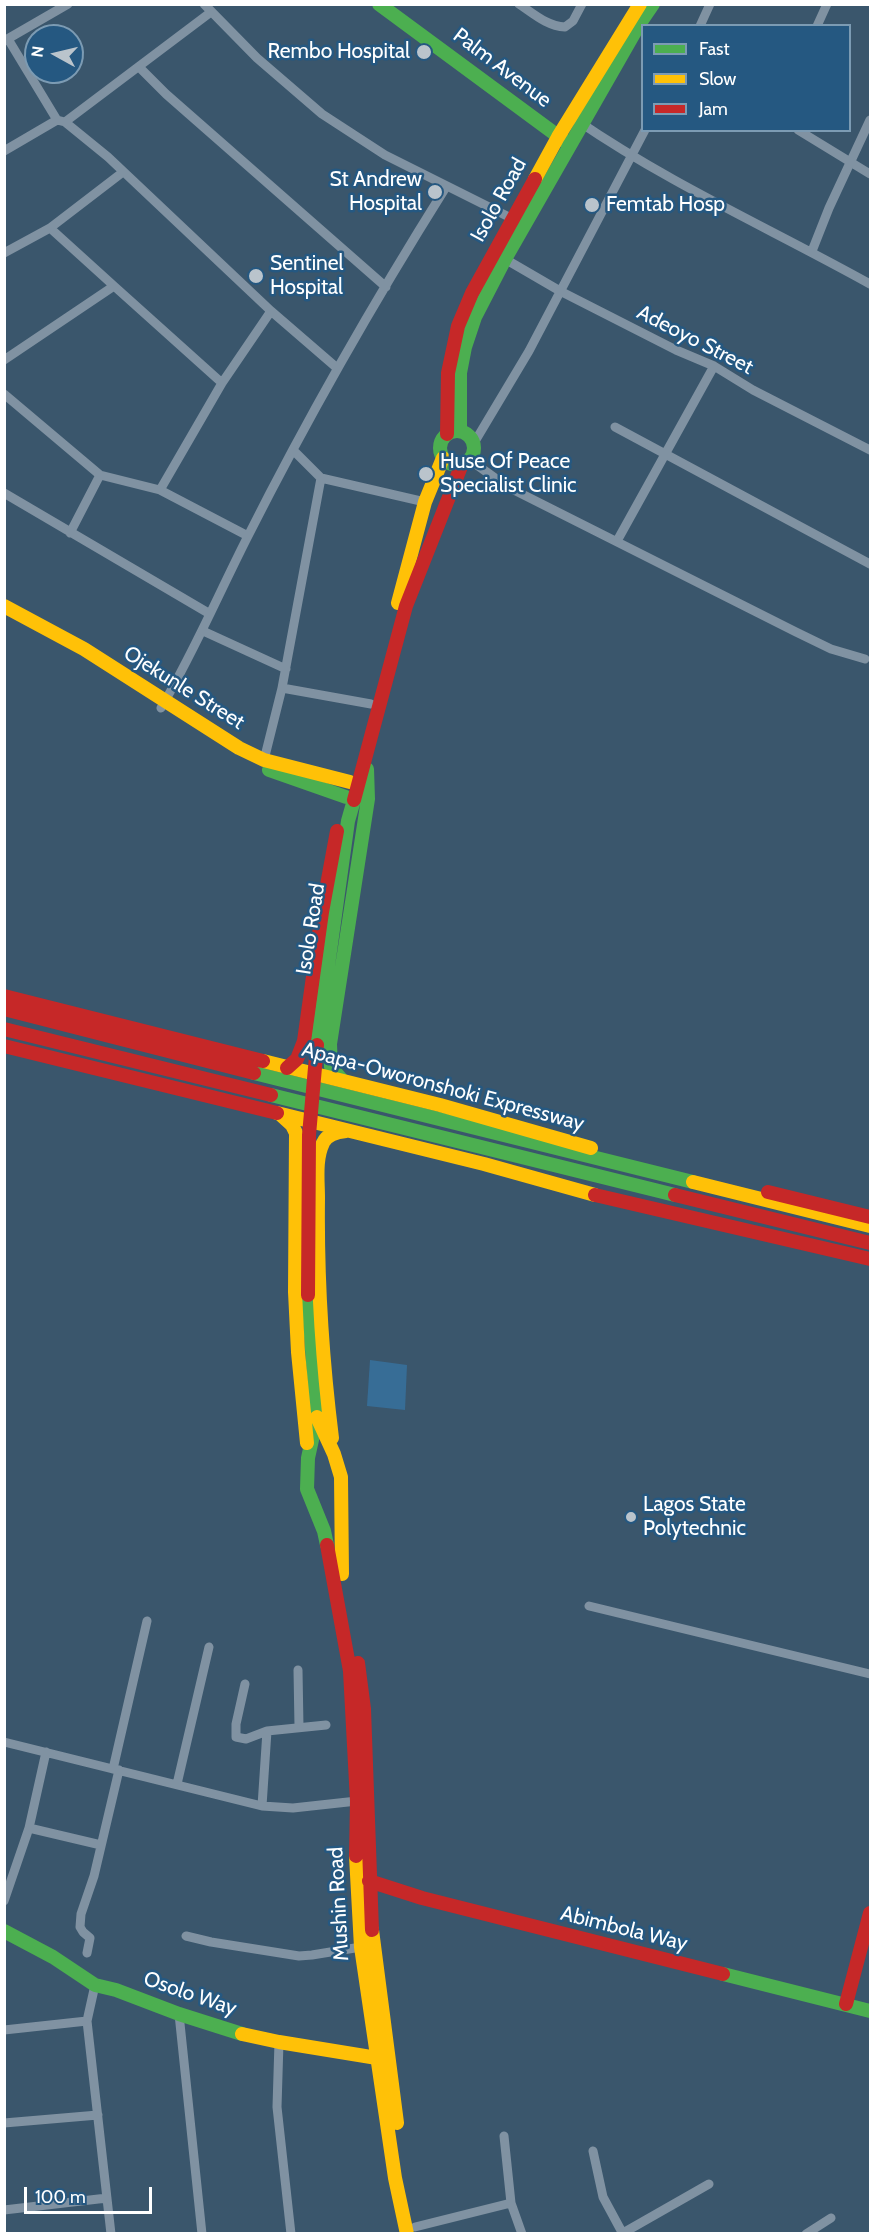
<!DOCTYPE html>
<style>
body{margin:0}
#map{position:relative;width:875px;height:2238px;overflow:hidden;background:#3a566c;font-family:Cabin,sans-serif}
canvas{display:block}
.frame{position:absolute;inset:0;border:6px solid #fff;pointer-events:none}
.legend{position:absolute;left:641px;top:24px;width:210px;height:108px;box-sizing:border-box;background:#255881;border:2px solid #7c9bb3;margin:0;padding:8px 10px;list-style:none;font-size:18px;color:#fff}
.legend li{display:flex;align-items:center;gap:12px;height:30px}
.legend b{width:30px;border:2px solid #7c9bb3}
.north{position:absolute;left:24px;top:24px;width:60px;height:60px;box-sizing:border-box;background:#255881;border:2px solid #7c9bb3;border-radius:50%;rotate:278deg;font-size:16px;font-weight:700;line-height:24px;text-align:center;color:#fff}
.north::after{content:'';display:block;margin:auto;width:21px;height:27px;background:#bac4cc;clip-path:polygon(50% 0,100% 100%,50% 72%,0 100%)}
.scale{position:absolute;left:24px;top:2187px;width:128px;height:27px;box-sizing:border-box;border:3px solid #fff;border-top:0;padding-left:8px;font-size:18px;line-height:21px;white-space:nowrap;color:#fff;-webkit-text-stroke:4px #255881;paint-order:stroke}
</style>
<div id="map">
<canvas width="875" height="2238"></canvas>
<div class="frame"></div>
<ul class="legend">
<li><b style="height:8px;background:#4caf50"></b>Fast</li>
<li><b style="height:8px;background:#ffc107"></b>Slow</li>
<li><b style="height:8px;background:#c62828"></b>Jam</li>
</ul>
<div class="north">N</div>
<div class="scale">100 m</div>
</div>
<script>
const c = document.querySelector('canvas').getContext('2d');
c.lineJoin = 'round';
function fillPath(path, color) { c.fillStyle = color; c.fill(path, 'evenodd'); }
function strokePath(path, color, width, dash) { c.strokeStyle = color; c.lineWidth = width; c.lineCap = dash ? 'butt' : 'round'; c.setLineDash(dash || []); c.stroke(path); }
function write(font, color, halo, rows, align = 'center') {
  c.font = font + ' Cabin,sans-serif'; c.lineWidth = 5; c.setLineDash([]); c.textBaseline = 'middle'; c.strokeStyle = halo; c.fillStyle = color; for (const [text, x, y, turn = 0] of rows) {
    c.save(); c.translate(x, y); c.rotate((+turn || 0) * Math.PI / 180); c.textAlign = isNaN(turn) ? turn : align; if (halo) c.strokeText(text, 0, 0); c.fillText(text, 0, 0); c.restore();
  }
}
fillPath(new Path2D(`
 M370,1360L407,1365L405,1410L367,1406Z`), '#376d96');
strokePath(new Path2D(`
 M204,4L257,58L322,114L385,155L513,219
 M519,4C534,14 547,26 565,27L573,21L582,4
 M700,26L710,4
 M817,26L827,4
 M8,39L57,120
 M4,41L68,4
 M139,67L166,94L386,287
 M578,121C670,184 773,230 870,284
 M65,122L108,157L271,311L337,368
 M798,130L870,174
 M4,151L57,120L65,122L211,12
 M50,228L123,172
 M812,251L829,208L870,120
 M4,253L50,228L114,286L4,360
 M505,259L560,291L676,350L714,366L753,390L870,450
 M222,383L271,311
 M4,394L100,475L70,533
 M615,427L870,564
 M474,443L529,351L645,130
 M293,450L321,478
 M470,460L506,486L796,632L831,649L865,659
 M100,475L160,490L222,383L114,286
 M160,490L248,536
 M4,493L210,614
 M617,541L714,366
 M203,631L286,669
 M282,688L321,478L425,502
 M161,708C194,652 219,593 248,536C308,417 375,300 446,187
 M264,760L282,688L371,704
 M589,1606L870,1674
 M298,1670L299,1727
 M245,1684L236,1724V1737L246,1739L267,1731
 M4,1742L262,1806L293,1808L357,1801
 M113,1769L147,1621
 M177,1784L209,1647
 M262,1806L267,1731L326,1725
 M29,1828L101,1845
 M4,1901L29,1828L46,1752
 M186,1936L211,1942L299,1956L312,1955L361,1947
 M87,1953L90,1938L83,1932L80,1927L81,1914L94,1876L119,1770
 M95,1985L87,2021L111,2234
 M179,2014L202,2234
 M4,2030L87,2021
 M279,2042L277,2107L291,2234
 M4,2123L98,2115
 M504,2136L511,2203L522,2234
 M593,2151L603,2197L623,2234
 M4,2210L107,2198
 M415,2227L511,2203
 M623,2233L709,2184
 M806,2234L831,2218`), '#8092a2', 9);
strokePath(new Path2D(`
 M379,4L566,142
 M460,430V373L465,347L475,317L505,259L640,23L653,4
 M440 448a17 17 0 1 1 34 0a17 17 0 1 1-34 0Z
 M269,770L346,797
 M317,1045L348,821L354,800
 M254,1073L693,1182
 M342,1080L331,1067L330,1044L368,799L367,769
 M271,1095L675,1195
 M308,1295L317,1417L308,1458L307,1489L324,1531L327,1545
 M4,1931L53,1957L95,1985L116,1990L179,2014L242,2034
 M723,1974L870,2011`), '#4caf50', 14);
strokePath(new Path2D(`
 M535,179L558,137L640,4
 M398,603L425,502L443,458
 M4,606L84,649L239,748L264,760L350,782
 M263,1061L440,1105L591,1148
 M277,1113L484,1164L595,1195
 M280,1114L292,1125L296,1133L295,1292L298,1352L307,1443
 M693,1182L870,1226
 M317,1417L334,1454L341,1477L342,1574
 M332,1438C322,1358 317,1278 318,1198C318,1181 315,1159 323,1143C327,1134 337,1132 346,1131
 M356,1856L361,1947L395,2178L407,2234
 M372,1930L397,2123
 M242,2034L279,2042L377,2058`), '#ffc107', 14);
strokePath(new Path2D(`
 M447,434L448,373L458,326L472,293L535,179
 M354,800L406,606L462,464
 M4,996L263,1061
 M4,1009L254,1073
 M4,1029L271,1095
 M4,1046L277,1113
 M287,1068L297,1059L304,1041L322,912L337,831
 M768,1192L870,1217
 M595,1195L870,1259
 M675,1195L870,1243
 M308,1295L309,1135L317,1045
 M327,1545L350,1671L357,1801L356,1856
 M358,1663L364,1709L372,1930
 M369,1881L422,1898L723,1974
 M846,2004L870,1913`), '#c62828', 14);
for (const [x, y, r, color] of [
 [424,52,8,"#bac4cc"],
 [435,192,8,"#bac4cc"],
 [592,205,8,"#bac4cc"],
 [256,276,8,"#bac4cc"],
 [426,474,8,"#bac4cc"],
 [631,1517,6,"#bac4cc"]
]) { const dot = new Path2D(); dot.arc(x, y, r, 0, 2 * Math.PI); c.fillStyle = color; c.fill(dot); strokePath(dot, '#255881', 2); }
write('21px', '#fff', '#255881', [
 ["Rembo Hospital",410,52,"right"],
 ["St Andrew",422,180,"right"],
 ["Hospital",422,204,"right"],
 ["Femtab Hosp",606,205],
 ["Sentinel",270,264],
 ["Hospital",270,288],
 ["Huse Of Peace",440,462],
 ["Specialist Clinic",440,486],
 ["Lagos State",643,1505],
 ["Polytechnic",643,1529]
], 'left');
write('21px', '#fff', '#255881', [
 ["Palm Avenue",502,68,37],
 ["Isolo Road",499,200,-61],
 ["Adeoyo Street",695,340,27],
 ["Ojekunle Street",184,688,32],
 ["Isolo Road",311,929,-81],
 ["Apapa-Oworonshoki Expressway",443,1087,15],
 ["Mushin Road",339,1904,-93],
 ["Abimbola Way",624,1929,14],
 ["Osolo Way",190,1994,19]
]);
</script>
